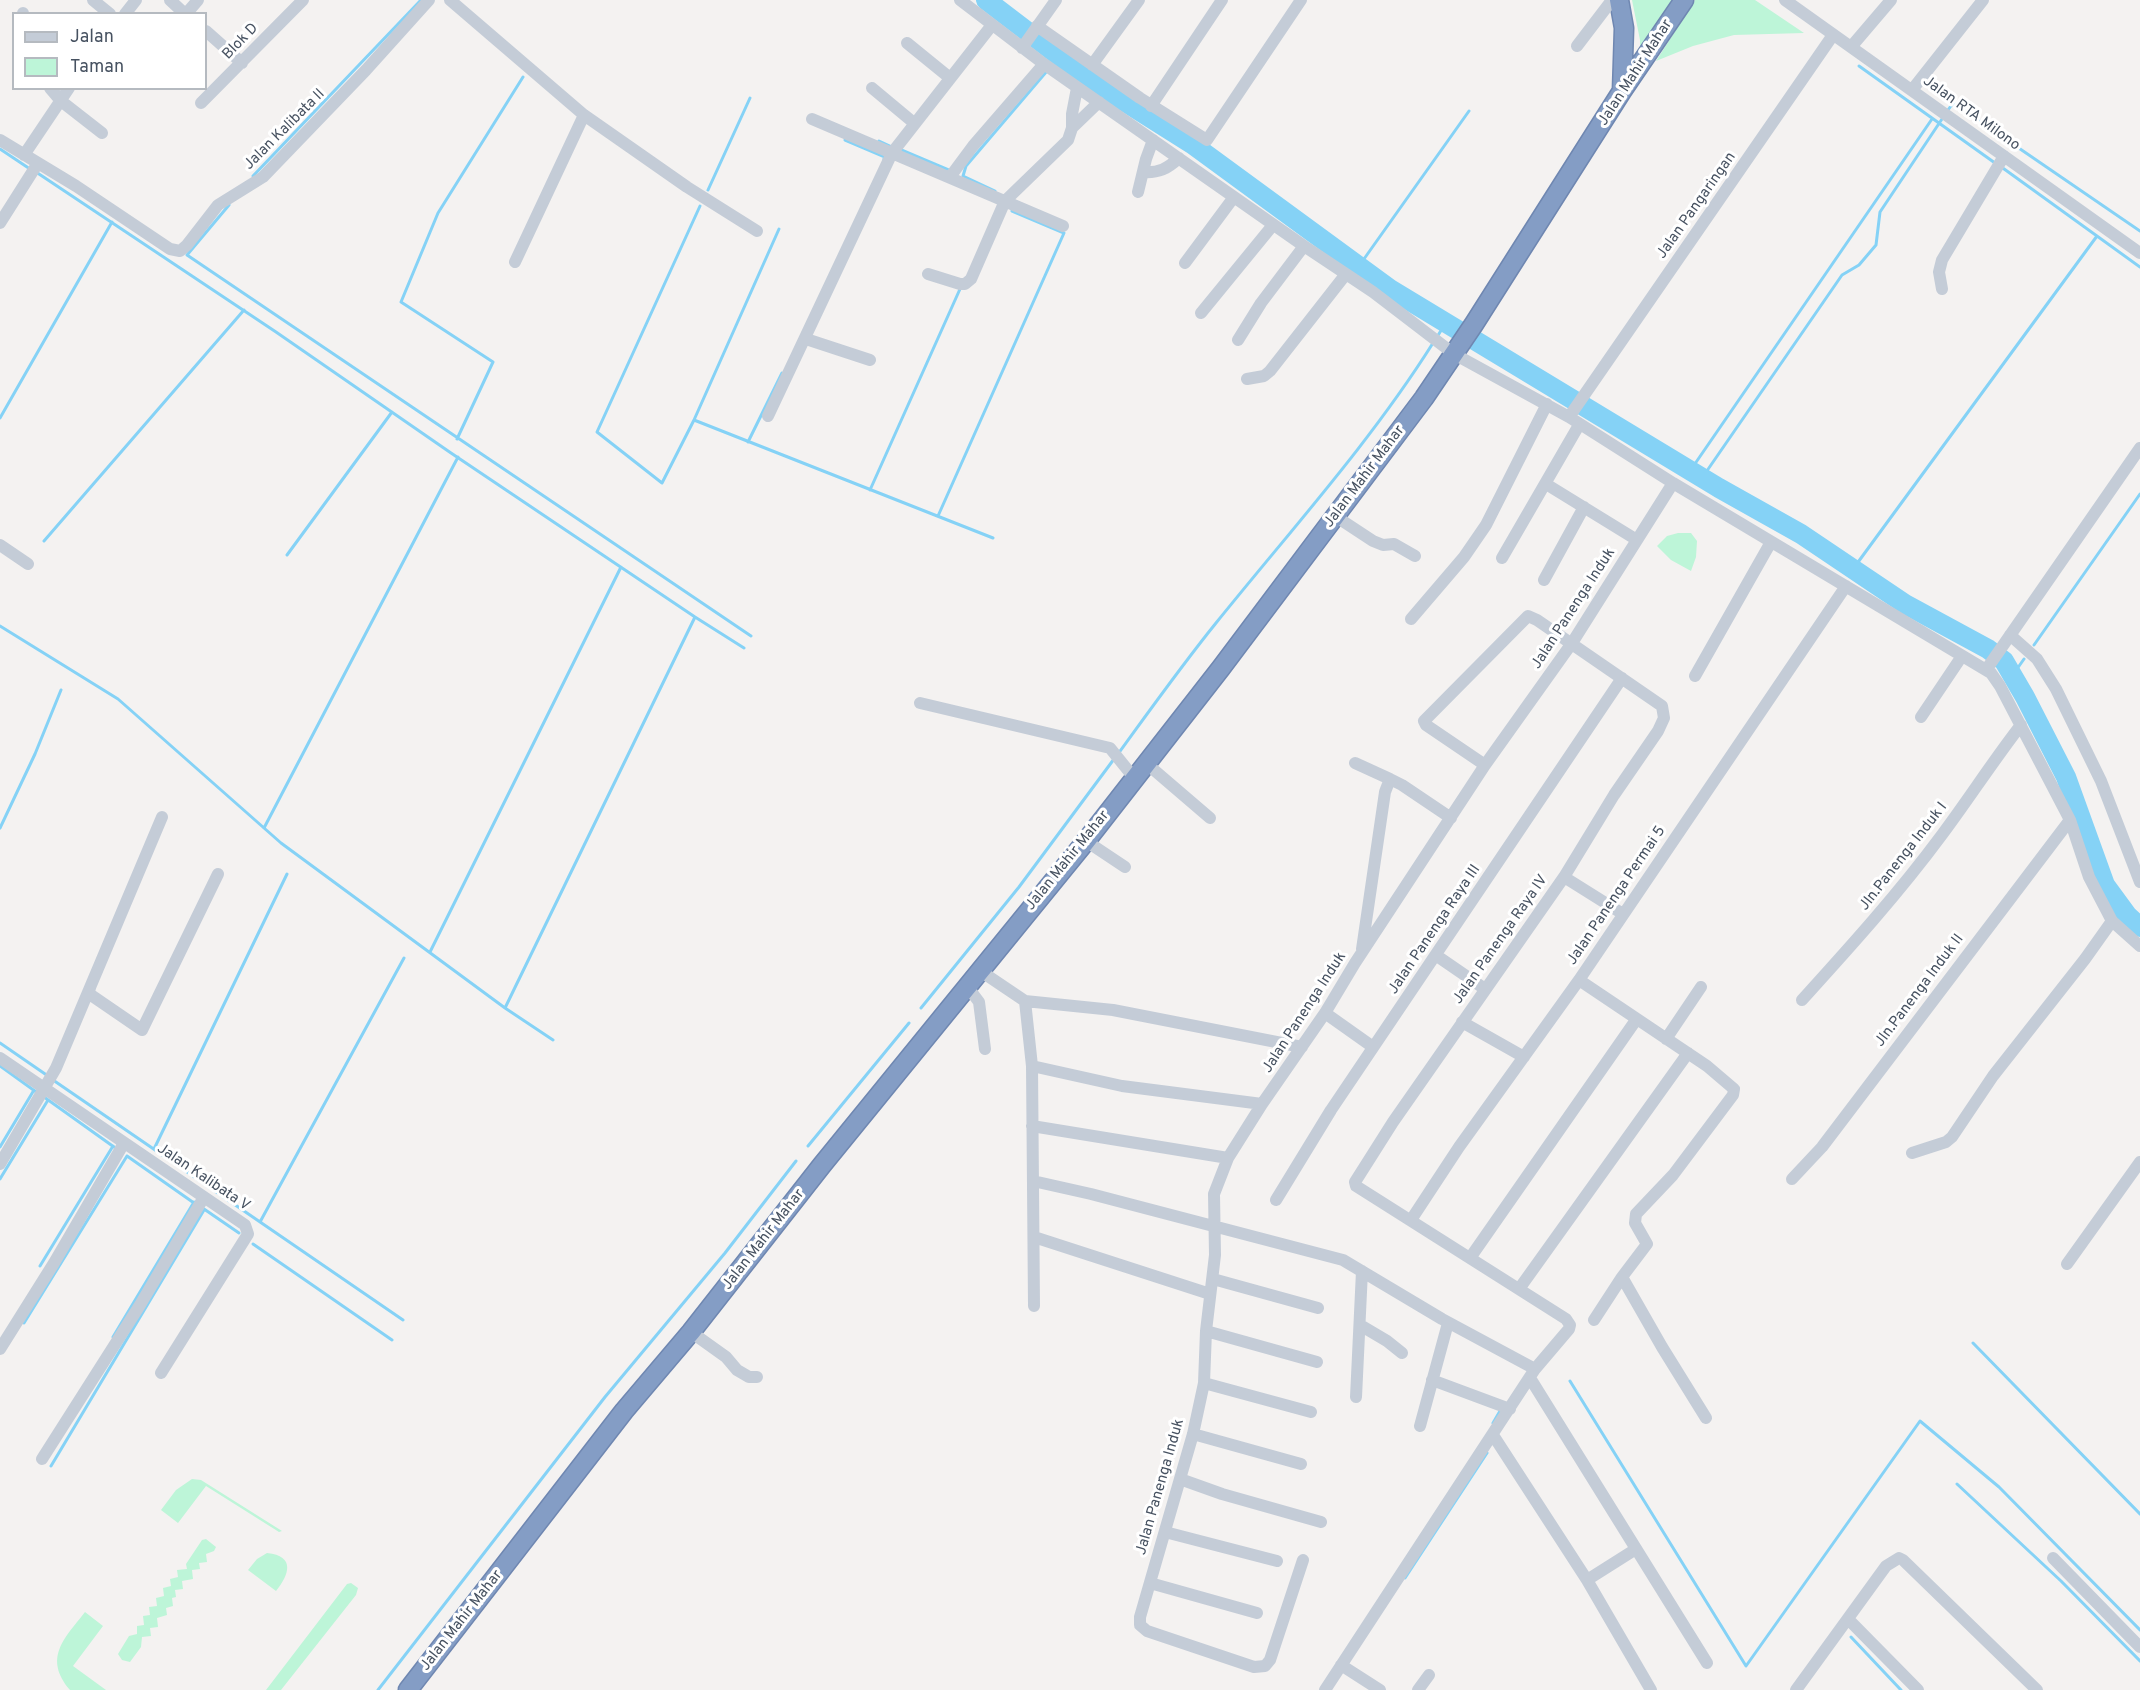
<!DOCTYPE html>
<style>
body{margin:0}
#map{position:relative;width:2140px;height:1690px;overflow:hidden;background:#f4f2f1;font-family:Overpass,sans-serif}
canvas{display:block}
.legend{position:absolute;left:12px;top:12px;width:195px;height:78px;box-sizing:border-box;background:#fff;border:2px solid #b5bac0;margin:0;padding:8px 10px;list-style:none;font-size:18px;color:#475261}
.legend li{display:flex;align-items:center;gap:12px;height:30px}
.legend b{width:30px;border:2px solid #b5bac0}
</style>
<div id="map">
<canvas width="2140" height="1690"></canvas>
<ul class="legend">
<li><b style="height:8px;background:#c4ccd7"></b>Jalan</li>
<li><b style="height:16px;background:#bdf5d8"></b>Taman</li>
</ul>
</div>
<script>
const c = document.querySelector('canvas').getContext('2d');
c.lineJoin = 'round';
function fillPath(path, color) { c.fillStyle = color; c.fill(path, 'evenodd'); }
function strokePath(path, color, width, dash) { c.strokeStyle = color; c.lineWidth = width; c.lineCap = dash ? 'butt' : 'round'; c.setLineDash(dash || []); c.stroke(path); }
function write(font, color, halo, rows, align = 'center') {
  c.font = font + ' Overpass,sans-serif'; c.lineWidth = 6; c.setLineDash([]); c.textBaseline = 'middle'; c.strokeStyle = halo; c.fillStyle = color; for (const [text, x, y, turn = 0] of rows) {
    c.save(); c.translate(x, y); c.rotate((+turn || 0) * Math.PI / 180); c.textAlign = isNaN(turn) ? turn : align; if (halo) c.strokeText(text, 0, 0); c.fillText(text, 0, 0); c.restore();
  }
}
fillPath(new Path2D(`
 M1632,0H1676L1640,59V40Z
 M1695,0H1755L1804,33L1734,35L1693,46L1656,61Z
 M1678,533H1691L1697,541L1696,557L1691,571L1671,560L1657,546L1667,536Z
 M192,1479L201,1480L282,1531L279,1532L206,1486L178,1523L161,1510L176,1490Z
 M206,1539L216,1547L214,1551L206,1554L207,1562L199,1563L200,1569L192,1570L193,1579L182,1581L183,1589L175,1590L176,1597L172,1598L173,1606L166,1608L167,1615L157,1618L158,1627L150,1628L151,1636L142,1637L141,1647L130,1662L122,1660L118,1654L129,1636L137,1634V1626L144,1625L143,1616L150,1615L149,1607L157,1606L156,1598L164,1596L163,1588L171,1586L170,1579L178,1577L177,1570L187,1569L186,1564L202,1540Z
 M267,1553C296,1556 289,1575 276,1591L248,1570L257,1559Z
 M351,1583L358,1588L356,1595L281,1690H266L347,1584Z
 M85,1612L103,1626L73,1666L106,1690H70C43,1658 64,1639 85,1612Z`), '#bdf5d8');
strokePath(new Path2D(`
 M1051,66L1060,56
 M1859,66L1995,163
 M1948,110L1953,103L2140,231
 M847,138L845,140L885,157L884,159
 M879,141L892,147
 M0,149L30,169
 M899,149L951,171
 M2000,166L2140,267
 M36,172L276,332L451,453L695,617L744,648
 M253,176L421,0
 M708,190L750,98
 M995,191L963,176L966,166L1047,71
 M229,205L187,255L751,636
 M779,229L694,420L993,538
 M1359,266L1469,111
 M1437,337L1445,324
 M1484,353L1572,406
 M1578,409L1659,458L1745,506L1894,603L1988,649
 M0,418L112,222
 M694,420L662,483L597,432L700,206
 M457,439L493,362L401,302L438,213L523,77
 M748,442L782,373
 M1690,471L1932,119
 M1702,478L1842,275L1859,265L1876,245L1880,212L1944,116
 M870,490L960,289
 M938,516L1064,233L1012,211L1013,208
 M44,541L244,310
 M287,555L392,412
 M1853,569L2097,236
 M0,626L118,699L281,843L505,1008L553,1040
 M2034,645L2140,494
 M2012,676L2024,659
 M1118,754C1150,710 1182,665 1216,623C1290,531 1370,443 1433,343
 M0,828L35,754L61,690
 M264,828L458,457
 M430,952L621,567
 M505,1008L695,617
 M921,1008L1019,887L1114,759
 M0,1043L48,1076
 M0,1066L39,1094
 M53,1080L403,1320
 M44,1097L114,1147
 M808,1146L909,1023
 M0,1147L34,1090
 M154,1149L287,874
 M127,1156L194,1203
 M0,1179L48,1100
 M204,1209L239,1233
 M260,1222L404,958
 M253,1244L392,1340
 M40,1266L113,1146
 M24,1323L127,1156
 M113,1337L194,1202
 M1973,1343L2140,1514
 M1570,1381L1746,1666L1920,1421L1999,1487L2140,1630
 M1493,1423L1500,1411
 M51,1466L204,1210
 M1957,1484L2061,1581L2140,1661
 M1405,1578L1487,1453
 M1851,1637L1901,1690
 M378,1690L605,1397L725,1253L796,1161`), '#85d2f6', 3);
strokePath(new Path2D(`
 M986,0L1092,81L1192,144L1390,289L1719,488L1801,534L1905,604L1988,649L2004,661L2025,697L2066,777L2105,885L2127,915L2140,927`), '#85d2f6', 20);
const highway = new Path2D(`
 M1619,0L1624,28L1622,91
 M408,1690L624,1411L691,1332L822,1165L1086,841L1221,668L1424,398L1474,324L1622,91L1684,0`);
strokePath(highway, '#6f87b1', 21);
strokePath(new Path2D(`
 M93,0L110,14
 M170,0L185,14
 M450,0L584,115L687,187L757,231
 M960,0L1044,64L1304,246L1373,292L1454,354L1569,417L1673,483L1991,673L2000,686L2070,820L2089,877L2112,921L2140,946
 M1785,0L2140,253
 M23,13V14
 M125,14L136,0
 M186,14L198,0
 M1037,26L1140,98L1207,140L1301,0
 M206,31L242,63
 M907,43L950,78
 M1577,46L1612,0
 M1851,47L1891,0
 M1022,48L1056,0
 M1092,65L1139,0
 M50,88L61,101L102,133
 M872,88L914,123
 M1912,90L1983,0
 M201,103L303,0
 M1151,106L1222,0
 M812,119L1063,226
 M1072,128L1099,102
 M0,140L76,186L170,249L180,251L187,245L218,205L263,177L366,70L429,0
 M24,155L69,88
 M1143,172C1159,173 1167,169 1179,158
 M950,177L973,146L1044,64
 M1138,192L1146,159L1153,140
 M0,223L38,163
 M515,262L584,115
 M1185,263L1234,197
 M928,274L960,284H965L971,279L1005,201L1068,140L1072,128V114L1077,88
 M1942,289L1939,272L1942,260L2004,156
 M1201,313L1273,225
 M806,339L870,360
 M1238,340L1261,303L1304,246
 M1247,379L1264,376L1270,371L1346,274
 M768,416L892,153L992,25
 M1569,417L1833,35
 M1546,484L1637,540
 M1335,516L1373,541L1383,545L1394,544L1415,556
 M0,545L28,564
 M1502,558L1579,425
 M1544,580L1584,507
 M1411,619L1464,557L1486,525L1547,404
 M2010,635L2037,659L2056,689L2101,781L2140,882
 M1986,670L2140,448
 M1695,676L1771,542
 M920,703L1110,748L1135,779
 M1921,717L1962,656
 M1355,763L1390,779
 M1147,764L1210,818
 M1086,841L1125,867
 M1564,877L1623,914
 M1362,949L1385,792L1390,779L1402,785L1451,818
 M1437,956L1485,989
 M979,970L1025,1001L1032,1066L1034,1306
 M1579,980L1707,1066L1734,1089L1733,1095L1673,1175L1636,1214L1635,1223L1647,1244L1622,1277L1662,1347L1706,1418
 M967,986L979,1002L985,1049
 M90,988L88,993L142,1030L218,874
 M1802,1000C1850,947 1898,894 1941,836C1968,800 1993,761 2021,725
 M1025,1001L1113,1010L1302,1047
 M1325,1013L1373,1047
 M1462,1022L1524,1057
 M1666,1039L1701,987
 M0,1058L245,1225L248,1234L161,1373
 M1032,1066L1122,1086L1262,1104
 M1032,1126L1228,1158
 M1912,1153L1946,1142L1952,1137L1993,1076L2085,959L2112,921
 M0,1164L56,1068L162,817
 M1792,1179L1822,1147L2070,820
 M1033,1181L1091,1194L1343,1260L1442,1319L1535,1369
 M1276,1200L1331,1110L1622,678
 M1411,1220L1459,1147L1579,980L1846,586
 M1034,1237L1210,1294
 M1470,1258L1636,1020
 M2067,1264L2140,1162
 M1213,1279L1318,1308
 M1519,1289L1688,1053
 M1594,1320L1622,1277
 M1360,1325L1387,1341L1402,1353
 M1206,1331L1317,1362
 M691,1332L726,1357L737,1370L749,1377H757
 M0,1349L54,1263L124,1143
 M1530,1378L1707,1663
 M1432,1380L1510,1409
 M1204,1383L1311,1412
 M1356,1397L1362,1271
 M1420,1426L1448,1323
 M1193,1434L1301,1464
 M1493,1435L1587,1580L1651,1690
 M42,1459L140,1305L204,1197
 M1180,1479L1222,1494L1321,1522
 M1165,1532L1277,1561
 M2053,1558L2140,1647
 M1303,1560L1270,1660L1265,1666L1254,1667L1147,1631L1140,1625V1617L1193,1434L1204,1383L1206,1331L1215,1255L1214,1194L1228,1158L1262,1104L1325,1013L1355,963L1485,765L1572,643L1673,483
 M1587,1580L1636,1549
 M1150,1583L1257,1613
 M1848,1619L1918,1690
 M1341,1665L1380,1690
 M1325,1690L1535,1369L1569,1329L1570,1325L1566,1319L1356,1186L1355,1182L1393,1122L1564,877L1614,795L1658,731L1664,718L1662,706L1537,620L1528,616L1424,721L1426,725L1485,765
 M1418,1690L1429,1675
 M1796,1690L1886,1566L1899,1558L1903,1560L2037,1690`), '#c4ccd7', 12);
strokePath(highway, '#849dc5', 18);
write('15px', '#475261', '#fff', [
 ["Blok D",241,42,-46],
 ["Jalan Mahir Mahar",1636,73,-57],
 ["Jalan RTA Milono",1971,114,36],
 ["Jalan Kalibata II",285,130,-45],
 ["Jalan Pangaringan",1697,206,-55],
 ["Jalan Mahir Mahar",1365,477,-53],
 ["Jalan Panenga Induk",1574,609,-57],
 ["Jln.Panenga Induk I",1904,857,-52],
 ["Jalan Mahir Mahar",1068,861,-51],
 ["Jalan Panenga Permai 5",1617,896,-56],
 ["Jalan Panenga Raya III",1435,930,-56],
 ["Jalan Panenga Raya IV",1501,940,-55],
 ["Jln.Panenga Induk II",1920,991,-53],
 ["Jalan Panenga Induk",1305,1013,-57],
 ["Jalan Kalibata V",203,1178,34],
 ["Jalan Mahir Mahar",764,1240,-52],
 ["Jalan Panenga Induk",1161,1487,-74],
 ["Jalan Mahir Mahar",462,1621,-52]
]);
</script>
